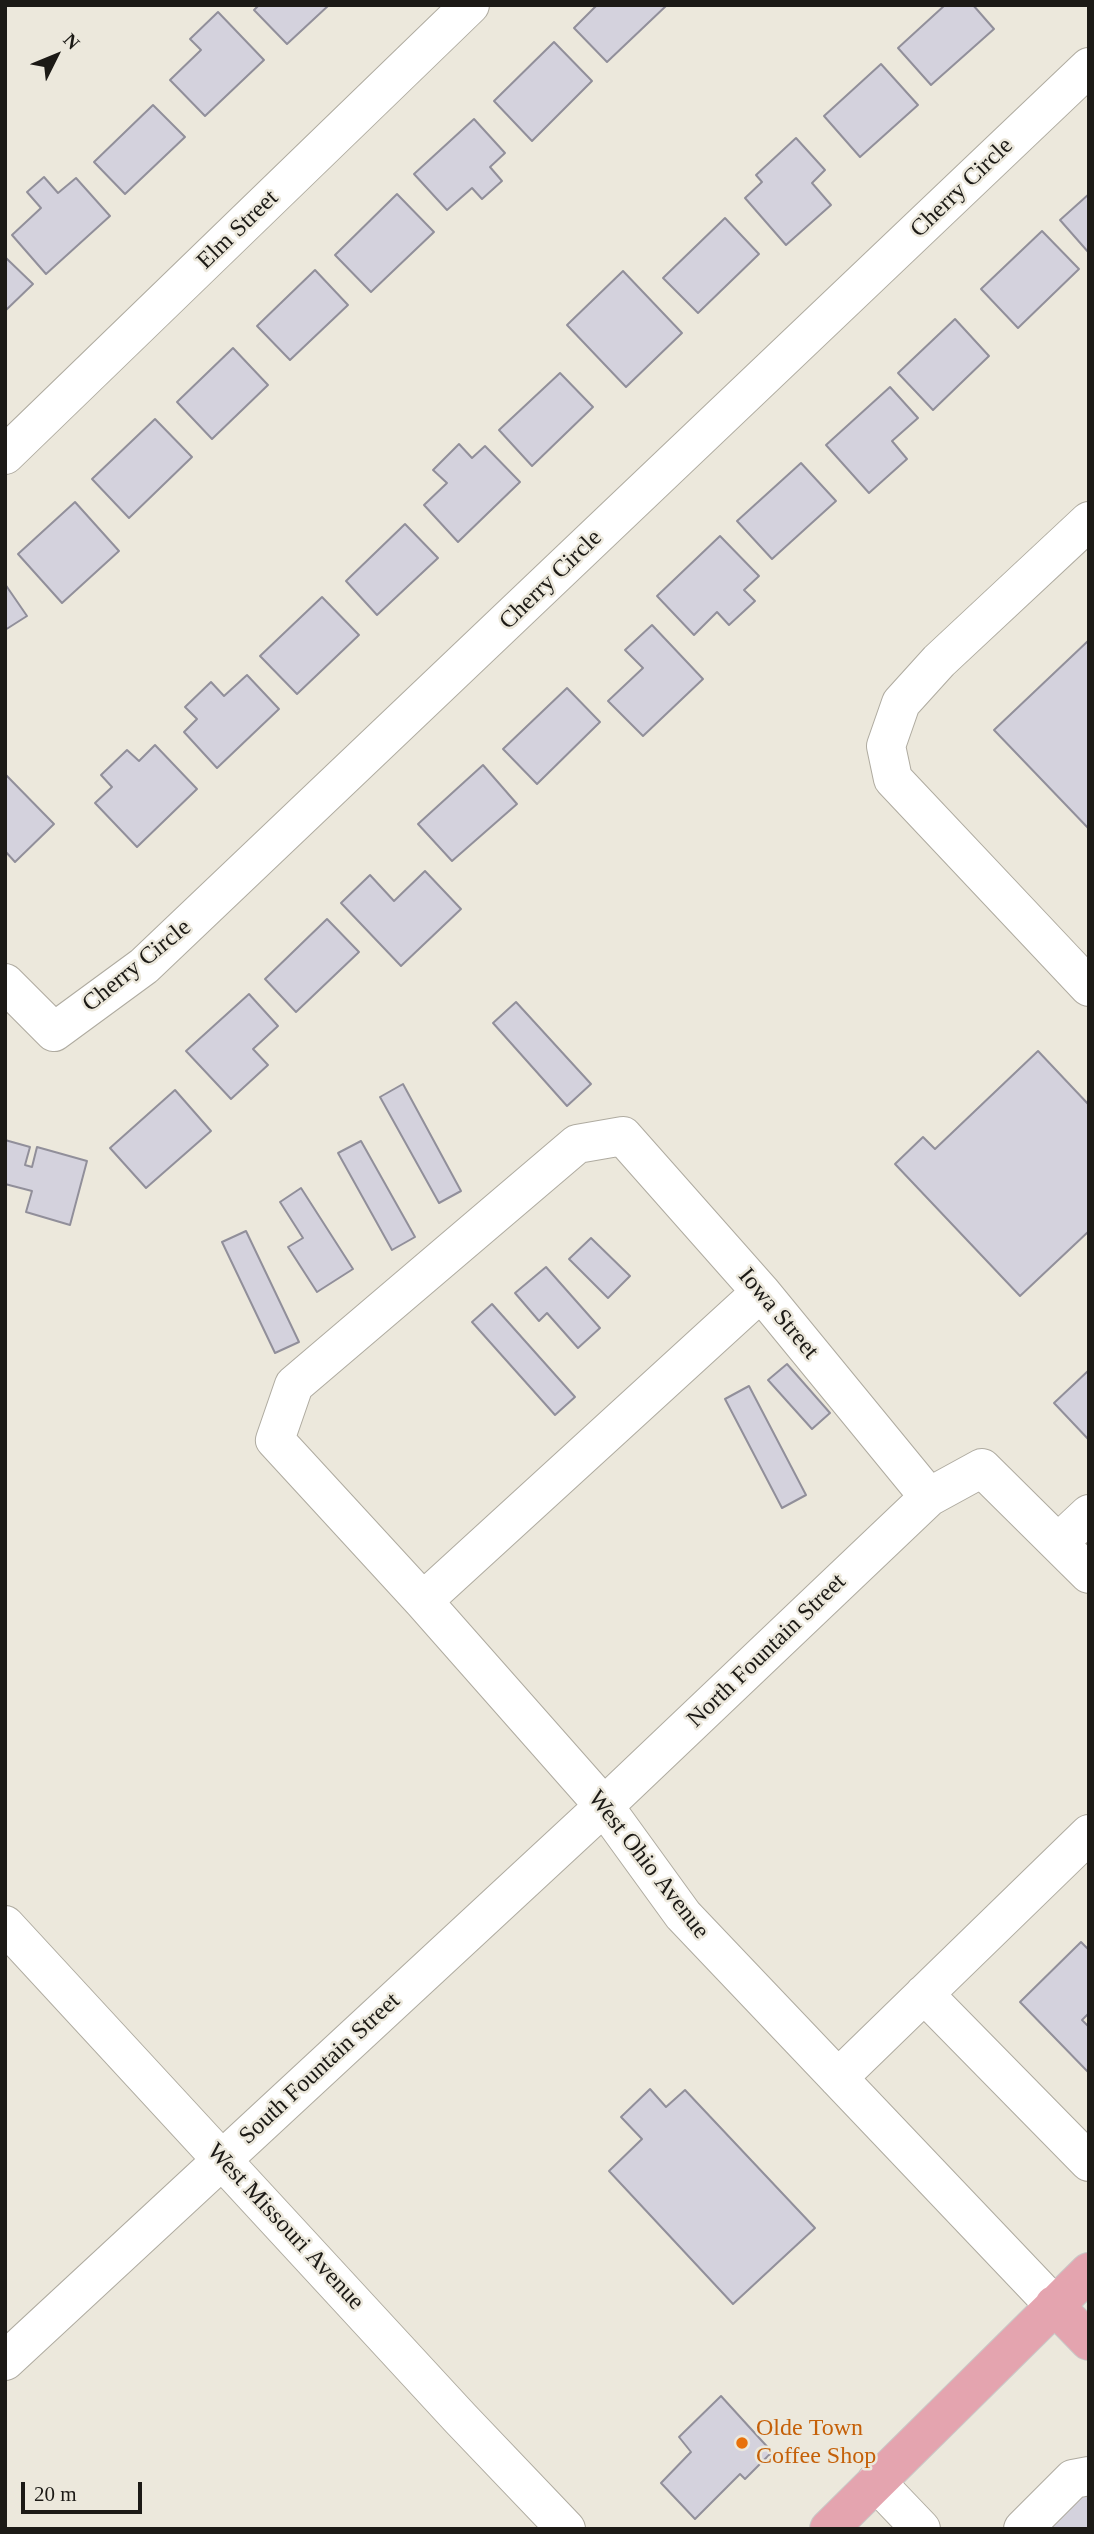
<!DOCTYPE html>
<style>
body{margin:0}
#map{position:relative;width:1094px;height:2534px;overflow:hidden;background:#ece8dc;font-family:Georgia,serif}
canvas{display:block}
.frame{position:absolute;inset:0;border:7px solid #1c1a16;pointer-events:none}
.north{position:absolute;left:21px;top:21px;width:70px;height:70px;-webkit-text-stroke:5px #ece8dc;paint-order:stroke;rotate:47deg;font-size:19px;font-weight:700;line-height:28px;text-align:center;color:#1c1a16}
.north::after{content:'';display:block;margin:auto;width:24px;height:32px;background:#1c1a16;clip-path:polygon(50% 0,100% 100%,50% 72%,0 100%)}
.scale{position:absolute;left:21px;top:2482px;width:121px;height:32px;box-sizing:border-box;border:4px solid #1c1a16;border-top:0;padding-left:9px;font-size:21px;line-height:24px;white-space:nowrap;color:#1c1a16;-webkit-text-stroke:5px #ece8dc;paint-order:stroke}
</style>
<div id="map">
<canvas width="1094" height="2534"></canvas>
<div class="frame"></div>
<div class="north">N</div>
<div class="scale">20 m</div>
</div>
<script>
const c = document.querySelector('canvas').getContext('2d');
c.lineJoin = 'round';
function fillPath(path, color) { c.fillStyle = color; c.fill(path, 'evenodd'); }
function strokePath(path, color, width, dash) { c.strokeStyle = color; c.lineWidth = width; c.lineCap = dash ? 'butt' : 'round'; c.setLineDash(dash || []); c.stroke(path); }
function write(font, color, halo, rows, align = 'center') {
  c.font = font + ' Georgia,serif'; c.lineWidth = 5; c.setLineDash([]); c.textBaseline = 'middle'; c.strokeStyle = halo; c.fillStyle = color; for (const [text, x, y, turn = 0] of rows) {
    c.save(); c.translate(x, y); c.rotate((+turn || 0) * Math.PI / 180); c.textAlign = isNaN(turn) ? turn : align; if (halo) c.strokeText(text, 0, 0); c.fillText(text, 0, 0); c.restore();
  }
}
const building = new Path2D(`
 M259,5H329L287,44L254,10Z
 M597,5H667L607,62L574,28Z
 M945,5H973L994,29L931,85L898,48Z
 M218,12L264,60L205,116L170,80L201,50L190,39Z
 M554,42L592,81L532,141L494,101Z
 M881,64L918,105L860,157L824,116Z
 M153,105L185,137L125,194L94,162Z
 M474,119L505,153L490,167L502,181L482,199L472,188L447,210L414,174Z
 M796,138L825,170L812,183L831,205L786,245L745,198L762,182L756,175Z
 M44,177L58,193L76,178L110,216L46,274L12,235L41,208L27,192Z
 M397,194L434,232L371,292L335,255Z
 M1089,194V253L1060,220Z
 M725,218L759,254L698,313L663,278Z
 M1042,231L1079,269L1018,328L981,289Z
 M5,257L33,284L5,311Z
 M315,270L348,305L290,360L257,326Z
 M623,271L682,333L626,387L567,325Z
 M955,319L989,356L933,410L898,373Z
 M233,348L268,385L212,439L177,402Z
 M560,373L593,407L532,466L499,430Z
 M890,387L918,418L892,441L907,459L869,493L826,445Z
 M155,419L192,457L129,518L92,479Z
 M459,444L472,458L485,446L520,482L458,542L424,505L447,483L433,470Z
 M801,463L836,501L772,559L737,521Z
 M75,502L119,551L62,603L18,554Z
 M405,524L438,558L377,615L346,581Z
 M720,536L759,576L744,590L755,601L729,625L717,612L694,635L657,596Z
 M5,584L27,616L5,630Z
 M322,597L359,635L297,694L260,656Z
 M652,625L703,679L643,736L608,701L643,668L625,650Z
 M1089,640V829L994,730Z
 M247,675L279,709L217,768L184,732L197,719L185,707L211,682L224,696Z
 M567,688L600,722L537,784L503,749Z
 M155,745L197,789L137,847L95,803L112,787L101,775L127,750L139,761Z
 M483,765L517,804L452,861L418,824Z
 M5,774L54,824L15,862L5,851Z
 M425,871L461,909L401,966L341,903L370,875L394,901Z
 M327,919L359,952L296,1012L265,979Z
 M249,994L278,1026L253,1049L268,1065L231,1099L186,1051Z
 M516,1002L591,1084L567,1106L493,1023Z
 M1038,1051L1089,1105V1231L1020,1296L895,1164L923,1137L935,1149Z
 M403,1084L461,1191L439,1203L380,1097Z
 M175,1090L211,1131L146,1188L110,1148Z
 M5,1140L30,1147L25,1165L32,1167L37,1147L87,1161L70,1225L26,1212L32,1191L5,1184Z
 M361,1141L415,1237L392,1250L338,1153Z
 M301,1188L353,1269L317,1292L288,1247L303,1238L280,1202Z
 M246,1231L299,1342L275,1353L222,1242Z
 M591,1238L630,1276L608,1298L569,1259Z
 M546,1267L600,1328L578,1348L547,1313L539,1321L515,1293Z
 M492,1304L575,1397L555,1415L472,1322Z
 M787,1364L830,1413L812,1429L768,1380Z
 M1089,1370V1440L1054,1403Z
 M749,1386L806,1495L782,1508L725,1399Z
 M1081,1942L1089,1950V2013L1082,2020L1089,2027V2073L1020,2002Z
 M650,2089L666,2107L685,2090L815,2228L733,2304L609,2171L642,2139L621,2117Z
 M721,2396L772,2452L745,2479L740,2474L695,2519L661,2483L691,2452L679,2437Z
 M1089,2484V2529H1043Z`);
fillPath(building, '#d4d2dd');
strokePath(building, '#918f9a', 2);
const minor = new Path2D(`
 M5,455L470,5
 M1089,521L939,661L901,703L886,746L893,779L1089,987
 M5,983L54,1032L144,966L1089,67
 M929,1497L761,1292L623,1136L577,1144L294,1385L275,1440L423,1601L604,1806L683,1915L1054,2305
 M1058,1543L1089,1514
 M423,1601L761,1292
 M5,1925L460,2418L566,2529
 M924,1994L1089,2162
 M838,2078L1089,1834
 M5,2361L604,1806L929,1497L982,1468L1089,1574
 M876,2482L921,2529
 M1023,2529L1073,2479L1089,2476`);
const major = new Path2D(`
 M1054,2305L1089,2341
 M829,2529L1089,2272`);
strokePath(minor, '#afaba0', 40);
strokePath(major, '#c9c8c7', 40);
strokePath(minor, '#fff', 38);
strokePath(major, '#e4a4af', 38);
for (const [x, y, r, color] of [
 [742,2443,7,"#e8710a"]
]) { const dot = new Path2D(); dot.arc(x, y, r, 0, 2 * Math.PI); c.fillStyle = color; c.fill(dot); strokePath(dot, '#ece8dc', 2.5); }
write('24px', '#1c1a16', '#ece8dc', [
 ["Cherry Circle",962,188,-44],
 ["Elm Street",238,230,-44],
 ["Cherry Circle",551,580,-44],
 ["Cherry Circle",137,966,-39],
 ["Iowa Street",778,1314,50],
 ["North Fountain Street",767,1651,-44],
 ["West Ohio Avenue",648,1865,52],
 ["South Fountain Street",320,2069,-43],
 ["West Missouri Avenue",285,2227,47]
]);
write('24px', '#c56008', '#ece8dc', [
 ["Olde Town",756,2429],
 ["Coffee Shop",756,2457]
], 'left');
</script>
